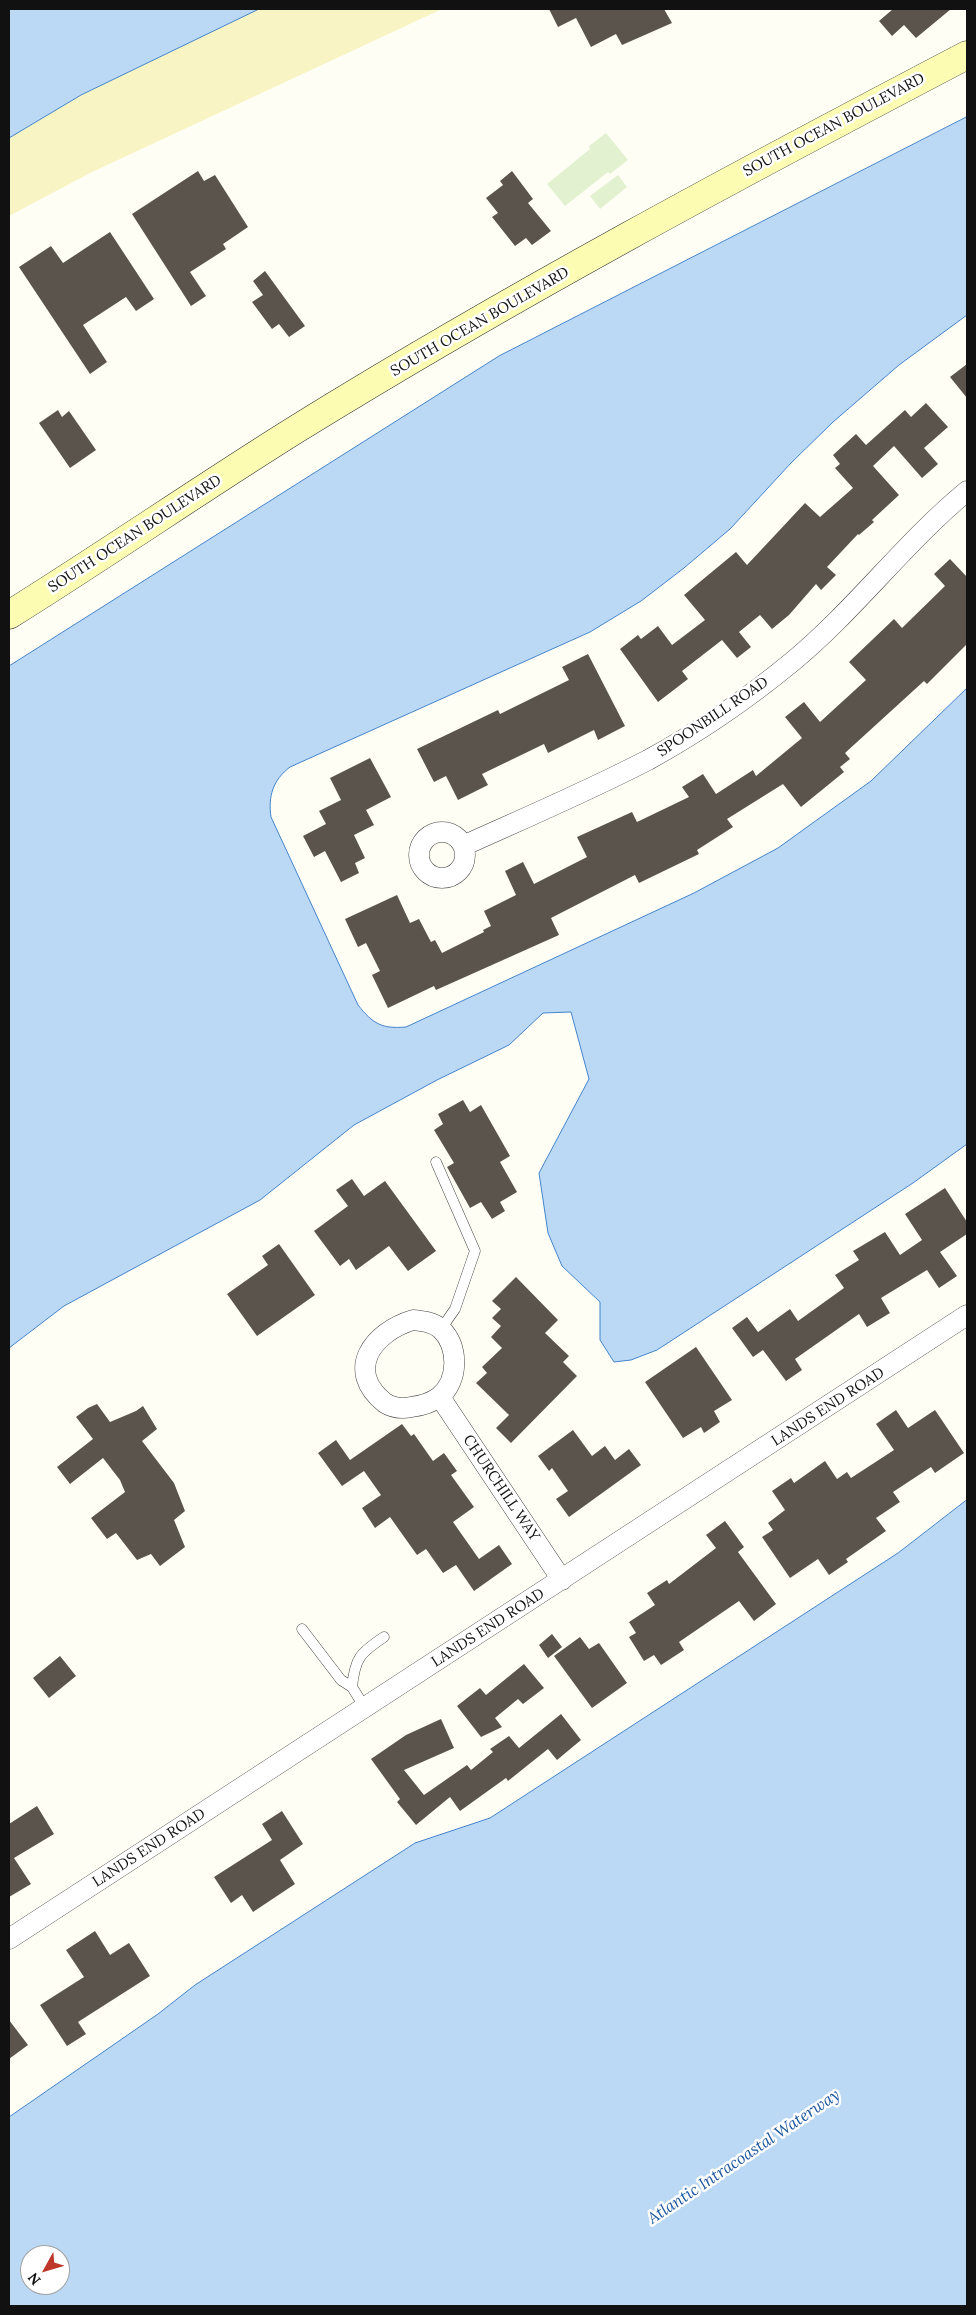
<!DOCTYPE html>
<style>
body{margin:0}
#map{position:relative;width:976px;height:2315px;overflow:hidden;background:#fffef5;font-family:Lora,serif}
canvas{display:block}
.frame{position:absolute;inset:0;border:10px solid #111;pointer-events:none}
.north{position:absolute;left:20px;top:2245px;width:50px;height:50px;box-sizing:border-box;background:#fff;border:1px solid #a0a0a0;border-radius:50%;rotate:231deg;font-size:14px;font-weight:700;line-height:20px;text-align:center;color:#111}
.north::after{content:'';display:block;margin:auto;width:18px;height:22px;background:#bf362a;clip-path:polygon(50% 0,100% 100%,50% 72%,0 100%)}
</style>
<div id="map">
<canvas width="976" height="2315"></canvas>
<div class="frame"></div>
<div class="north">N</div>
</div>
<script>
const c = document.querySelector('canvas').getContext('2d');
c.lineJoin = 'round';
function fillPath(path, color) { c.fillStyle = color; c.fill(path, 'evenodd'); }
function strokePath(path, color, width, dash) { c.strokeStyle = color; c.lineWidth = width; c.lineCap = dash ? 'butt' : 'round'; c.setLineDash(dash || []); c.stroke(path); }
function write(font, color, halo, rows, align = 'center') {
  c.font = font + ' Lora,serif'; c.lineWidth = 5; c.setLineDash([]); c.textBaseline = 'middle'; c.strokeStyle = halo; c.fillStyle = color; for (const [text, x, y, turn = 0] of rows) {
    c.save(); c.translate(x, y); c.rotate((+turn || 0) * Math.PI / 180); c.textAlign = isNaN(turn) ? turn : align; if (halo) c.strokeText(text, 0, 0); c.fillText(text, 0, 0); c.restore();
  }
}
fillPath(new Path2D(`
 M259,9H442L90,173L9,216V138L81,95Z`), '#f9f4c3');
fillPath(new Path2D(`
 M606,133L628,160L610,174L608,172L565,206L547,184L590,149L589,146Z
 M618,175L627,187L600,209L590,196Z`), '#e2f1d0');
const water = new Path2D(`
 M9,9H259L81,95L9,138Z
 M967,117V315L899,365L833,422L791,463L730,529L684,568L641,601L590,632L290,767C273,780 268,796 271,817L358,1005C373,1024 382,1029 406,1027L694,893L778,848L871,781L967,688V1144L913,1183L657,1350L631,1360L614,1362L600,1340V1302L562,1266L548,1233L539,1173L589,1079L571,1012L543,1013L509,1045L437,1080L354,1125L260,1200L64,1306L9,1348V666L499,356Z
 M967,1500V2306H9V2117L158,2014L195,1985L415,1843L490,1818L898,1553ZM30,2255H60V2285H30Z`);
fillPath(water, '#bbd8f5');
strokePath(water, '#4384cb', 1);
fillPath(new Path2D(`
 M549,9H664L672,23L622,45L616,34L591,47L576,18L558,27Z
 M893,9H951L916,38L904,25L892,36L879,21Z
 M198,171L204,181L215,175L248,227L223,244L226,249L190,272L206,296L191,306L132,214Z
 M512,171L533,199L528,203L551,231L532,245L526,238L515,246L492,217L498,213L486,198L503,185L500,181Z
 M110,232L154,299L136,311L126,297L83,325L107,362L90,374L19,267L51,246L63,263Z
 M265,271L305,326L289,337L279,324L272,329L252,302L263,295L253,281Z
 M967,364V398L950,377Z
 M926,403L948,427L924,448L938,464L922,478L894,446L873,466L899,495L872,520L874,522L859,535L858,534L827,567L836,575L821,590L816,584L789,615L772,629L760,615L739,632L751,647L737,658L722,640L682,671L688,679L658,702L620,649L638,635L641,639L658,626L672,645L705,620L684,595L736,552L747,565L805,503L820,517L853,488L835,468L840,464L833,455L856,434L866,445L905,410L911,417Z
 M58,410L62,417L69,411L96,450L70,468L39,423Z
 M950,559L967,577V644L927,684L924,681L845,753L850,759L840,767L844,772L801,807L783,784L727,819L733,827L697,850L699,854L639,883L635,875L551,918L559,935L436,990L434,986L388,1008L372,975L380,971L366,943L358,947L345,919L397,895L410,923L419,919L431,942L435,940L442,953L484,932L483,930L491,926L484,911L516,895L505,871L523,862L534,884L587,857L577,837L632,812L637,822L689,797L682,787L703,774L716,794L753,770L756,776L802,738L785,717L804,702L820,722L866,680L849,662L894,619L902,628L945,586L934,574Z
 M588,654L625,726L598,740L594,730L548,753L544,744L482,774L488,785L458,800L446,776L434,782L417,749L498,710L500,714L569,680L562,667Z
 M370,758L391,797L366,810L374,825L354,835L365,858L355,863L359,873L341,882L325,851L314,857L303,836L326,824L319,811L341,800L330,778Z
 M463,1100L470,1112L481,1105L510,1156L500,1162L517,1192L500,1202L505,1211L492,1219L481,1202L470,1208L447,1167L454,1163L434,1130L443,1124L438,1114Z
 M352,1179L364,1196L385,1181L436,1251L408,1271L389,1246L356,1270L349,1259L340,1266L314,1231L348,1206L336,1190Z
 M945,1188L967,1222V1234L940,1252L957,1276L939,1288L927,1270L881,1298L890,1313L867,1327L859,1314L795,1359L802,1370L786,1381L763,1350L753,1357L732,1328L747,1317L758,1332L790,1309L798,1321L844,1288L835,1275L859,1260L853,1251L885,1232L900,1255L922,1240L905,1214Z
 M279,1244L315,1295L257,1336L227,1294L268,1265L262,1256Z
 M516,1277L558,1320L545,1333L569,1356L563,1362L577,1376L511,1443L496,1428L509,1415L476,1383L487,1373L482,1367L502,1348L491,1337L501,1326L492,1318L501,1309L492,1301Z
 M696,1347L732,1400L714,1411L720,1422L704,1433L701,1427L683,1438L645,1382Z
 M97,1404L110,1422L136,1411L143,1406L157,1429L142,1441L174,1483L185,1511L174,1520L185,1547L160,1566L151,1554L137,1560L116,1533L107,1539L91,1518L125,1492L120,1480L103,1458L70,1484L57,1467L93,1439L76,1417L88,1408Z
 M896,1410L908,1428L935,1410L964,1453L935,1473L931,1467L893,1492L900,1502L876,1518L886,1531L846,1559L848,1562L829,1575L818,1559L790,1578L762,1537L773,1530L768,1523L785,1510L772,1491L791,1478L794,1483L825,1461L837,1479L847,1472L851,1478L894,1450L876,1424Z
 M402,1424L411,1436L414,1434L433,1461L444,1453L457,1471L451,1475L474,1507L453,1522L479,1559L499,1545L512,1564L474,1591L456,1565L443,1573L426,1549L417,1555L390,1517L375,1528L362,1508L381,1495L364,1471L342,1486L318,1453L336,1440L350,1460Z
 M573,1430L592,1456L605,1446L615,1460L629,1449L641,1465L569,1517L556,1499L568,1491L552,1468L549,1471L538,1456Z
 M725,1521L744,1547L738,1552L776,1604L754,1621L739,1601L679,1642L684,1650L661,1665L654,1655L644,1661L629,1637L636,1633L629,1622L655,1605L647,1593L667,1580L669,1584L716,1548L706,1535Z
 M552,1634L562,1647L548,1658L539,1645Z
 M580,1637L589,1649L599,1643L627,1683L592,1708L554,1656Z
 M60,1656L76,1676L49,1698L33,1678Z
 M524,1664L544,1688L523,1704L518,1699L495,1718L502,1727L481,1737L457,1706L480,1688L486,1695Z
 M561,1714L581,1740L557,1760L548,1749L508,1781L506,1778L460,1811L450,1797L416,1825L397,1802L400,1799L371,1759L406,1735L441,1719L454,1748L404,1770L424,1795L467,1765L471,1770L493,1752L490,1749L509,1736L519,1748Z
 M37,1806L54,1834L14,1858L31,1884L9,1897V1824Z
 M282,1811L303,1844L280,1860L295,1884L253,1912L242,1895L231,1903L214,1877L272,1840L262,1824Z
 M95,1931L110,1955L129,1943L150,1976L78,2022L86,2034L67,2046L40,2005L84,1977L66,1950Z
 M9,2020L28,2045L9,2059Z`), '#5a544d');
const lane = new Path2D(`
 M436,1162L475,1251L455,1309L441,1329
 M302,1629L341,1680L352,1687L365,1708
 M352,1687C355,1658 360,1653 384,1637`);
const street = new Path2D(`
 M419 855a23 23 0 1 1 46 0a23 23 0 1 1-46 0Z
 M463,846C525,818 588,791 648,760C699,732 747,699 792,662C855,610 904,543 967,491
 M413,1320C423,1321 433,1322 441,1329C459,1347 459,1381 439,1397C431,1403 420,1406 411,1407C402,1409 393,1408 385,1403C344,1370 373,1332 413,1320Z
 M440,1397L562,1580
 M9,1939L967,1315`);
const secondary = new Path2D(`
 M9,615C105,555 199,490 295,430C513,295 740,174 967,55`);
strokePath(lane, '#444', 11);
strokePath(street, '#444', 21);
strokePath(secondary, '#333', 29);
strokePath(lane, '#fff', 10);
strokePath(street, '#fff', 20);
strokePath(secondary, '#fcfdb2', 28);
write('15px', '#111', '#fff', [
 ["SOUTH OCEAN BOULEVARD",834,125,-28],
 ["SOUTH OCEAN BOULEVARD",480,322,-30],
 ["SOUTH OCEAN BOULEVARD",135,534,-33],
 ["SPOONBILL ROAD",713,717,-34],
 ["LANDS END ROAD",828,1407,-33],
 ["CHURCHILL WAY",501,1488,56],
 ["LANDS END ROAD",488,1628,-33],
 ["LANDS END ROAD",149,1848,-33]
]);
write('italic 16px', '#1b56a2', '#fff', [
 ["Atlantic Intracoastal Waterway",744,2157,-34]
]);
</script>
